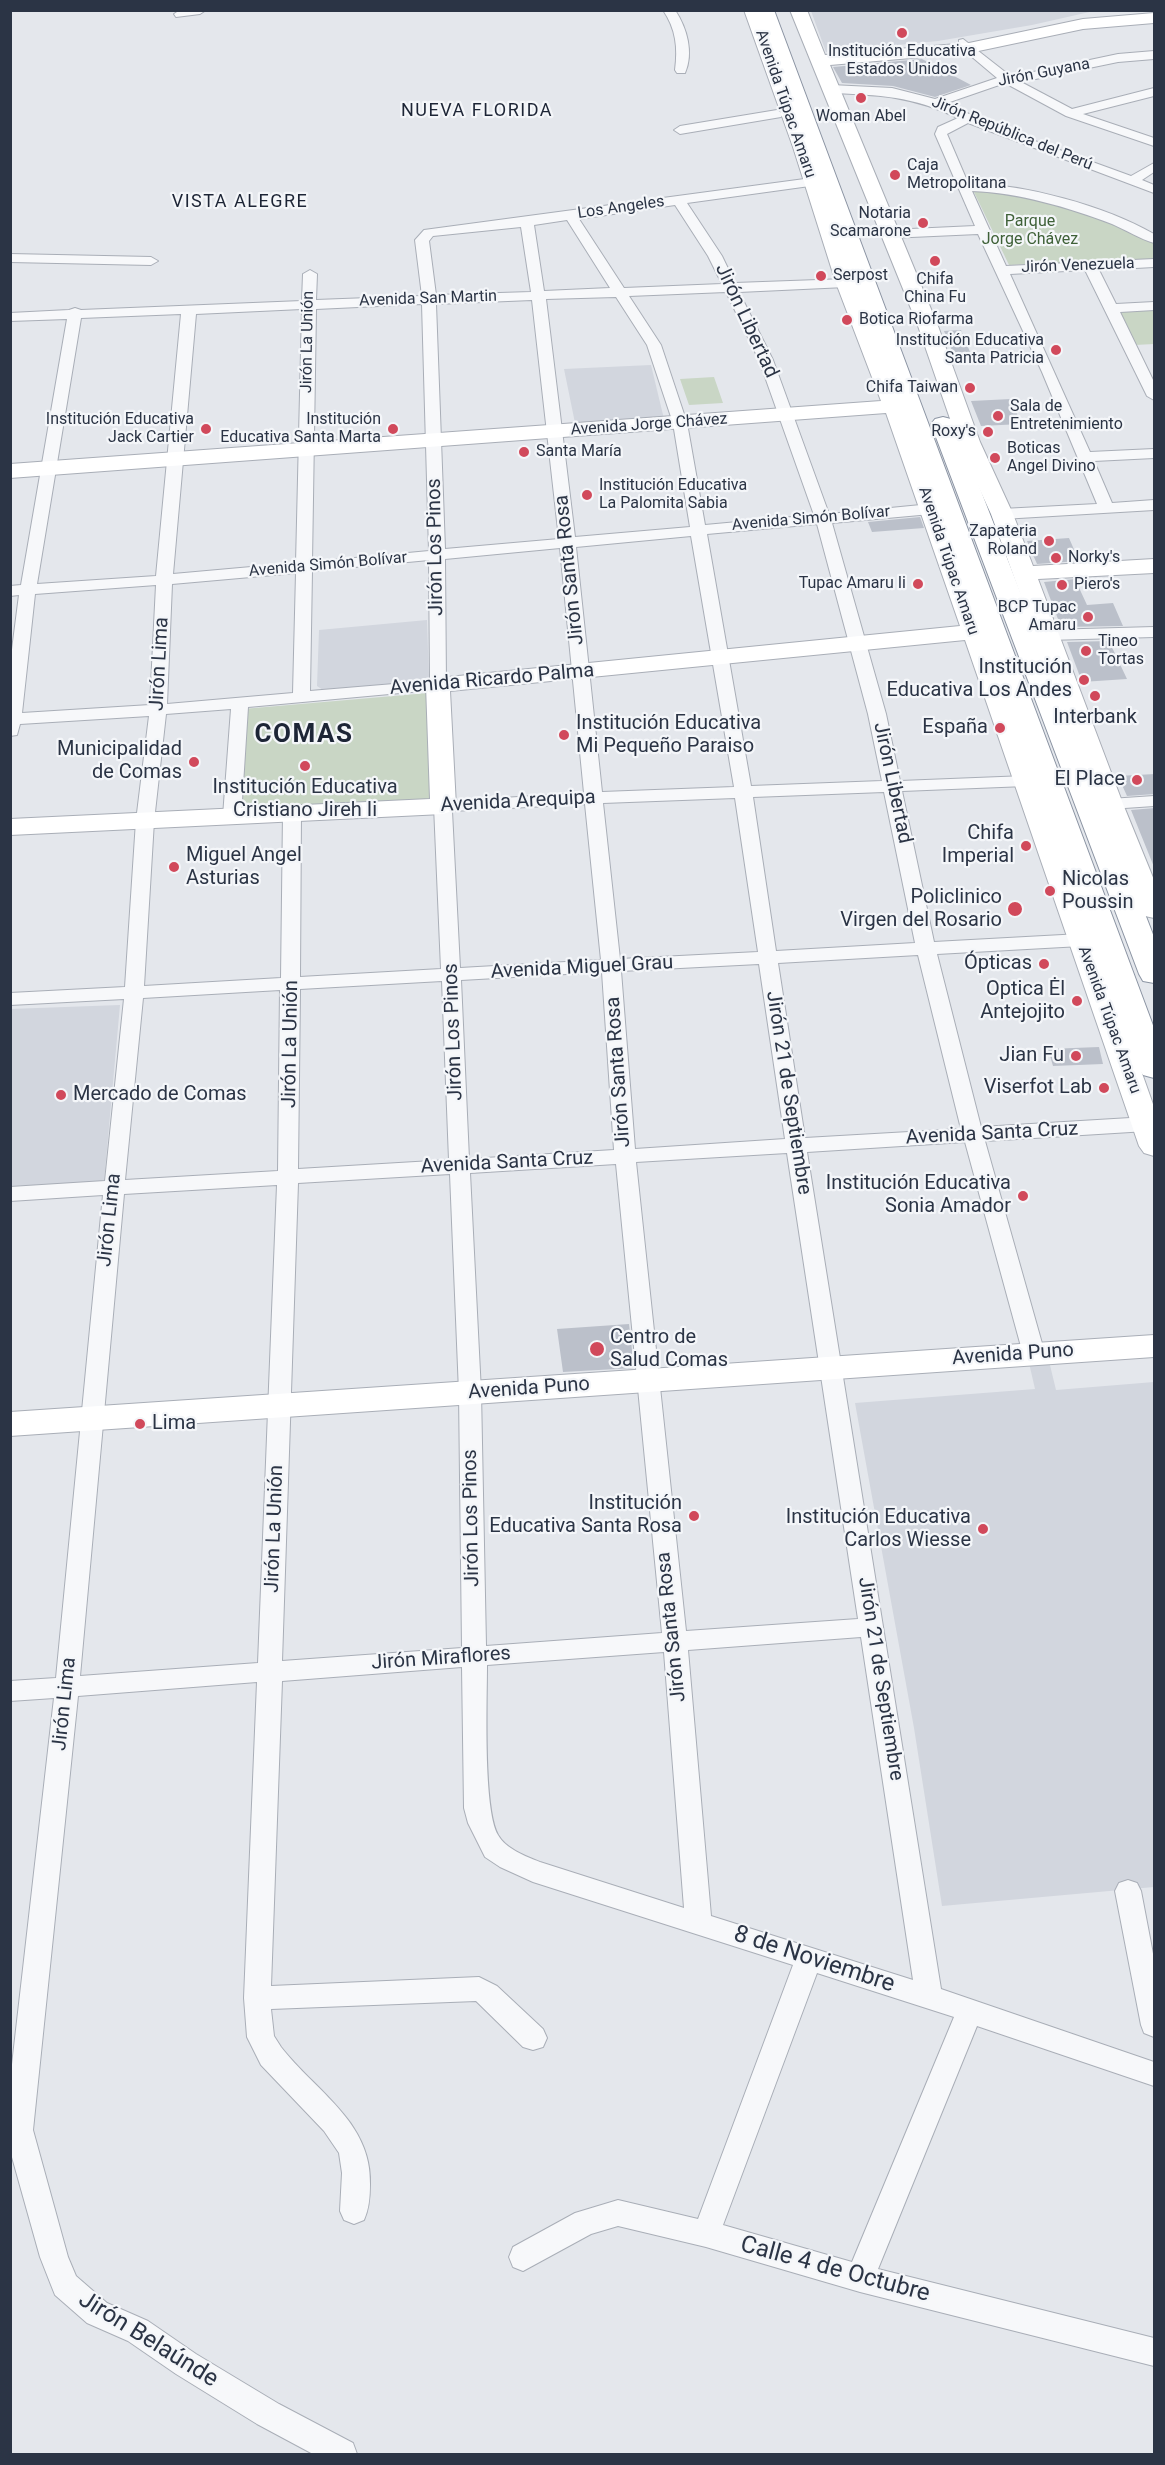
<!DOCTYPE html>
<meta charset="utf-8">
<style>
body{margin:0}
#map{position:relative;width:1165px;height:2465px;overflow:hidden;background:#e4e7ec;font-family:Roboto,sans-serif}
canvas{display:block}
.frame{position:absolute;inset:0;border:12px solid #2b3445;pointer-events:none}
</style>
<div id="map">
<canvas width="1165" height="2465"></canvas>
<div class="frame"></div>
</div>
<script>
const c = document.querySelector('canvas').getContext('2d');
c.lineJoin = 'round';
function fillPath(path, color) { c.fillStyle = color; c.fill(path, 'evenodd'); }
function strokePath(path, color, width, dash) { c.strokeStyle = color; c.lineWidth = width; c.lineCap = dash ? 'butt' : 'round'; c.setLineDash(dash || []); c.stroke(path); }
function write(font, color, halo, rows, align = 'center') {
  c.font = font + ' Roboto,sans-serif'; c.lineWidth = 4.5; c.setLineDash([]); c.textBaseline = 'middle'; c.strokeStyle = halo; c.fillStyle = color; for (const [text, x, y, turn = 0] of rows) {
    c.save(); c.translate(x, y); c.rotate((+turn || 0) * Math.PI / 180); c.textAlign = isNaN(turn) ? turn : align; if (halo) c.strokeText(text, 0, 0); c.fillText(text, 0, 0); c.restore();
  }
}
fillPath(new Path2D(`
 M811,11V10L1094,11L1032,25L938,41L826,52Z
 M651,365L664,419L575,423L564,369Z
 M427,620L429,681L326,692L317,686L319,630Z
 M120,1005L104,1182L11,1186L10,1009Z
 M1049,1361L1056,1390L1154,1382V1887L942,1906L914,1728L855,1403L1035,1389L1029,1363Z`), '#d2d6de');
fillPath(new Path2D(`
 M973,190L1015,193L1092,216L1129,230L1154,244V260L1009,265Z
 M1154,308V344L1135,345L1118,310Z
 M714,377L723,403L689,405L680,379Z
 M428,693L430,801L235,812L243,709Z`), '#c9d6c5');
fillPath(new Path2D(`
 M922,59L971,85L935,97L893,86L842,83L833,67Z
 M961,330L970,352L953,353L944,331Z
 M1011,399L1021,424L981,426L971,401Z
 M920,517L924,528L872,532L868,522Z
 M1069,538L1079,561L1037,564L1027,541Z
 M1075,579L1087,605L1113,603L1123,626L1061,627L1044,582Z
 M1109,641L1127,679L1082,682L1067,642Z
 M1155,774V794L1127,796L1118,776Z
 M1155,808V867H1154L1131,810Z
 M1099,1047L1103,1064L1053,1066L1048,1049Z
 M629,1324L634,1368L563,1372L557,1329Z`), '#bbc0ca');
const street = new Path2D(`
 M180,10H206L200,14L176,17L174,14Z
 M663,10H675C687,28 694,53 685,73H677L675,70C678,48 676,29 663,10Z
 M963,39L1009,75H1019L1118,54L1154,51V59L1118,62L1021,82L1072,109L1154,88V96L1083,114L1154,138V146L1066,116L1005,83L947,103L991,125L1131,176L1154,163V172L1142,180L1154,185V193L968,123L947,134L968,183C1027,185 1103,205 1154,234V243C1140,239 1126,230 1112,224C1067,207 1020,193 972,191L1006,266L1154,259V267L1099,270L1116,304L1154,302V310L1120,312L1154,382V400L1147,396L1085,270L1010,274L1090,452L1154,449V458L1094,461L1112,503L1154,500V510L1002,519L994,514L1002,509L1097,504L1042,372L978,234L889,238L882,234L889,230L975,226L935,134L938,127L958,118C912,96 880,95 831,93L825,89L831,85L892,88L935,99L997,78L959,46V40Z
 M777,110L783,114L781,117L680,134L674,130L680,126Z
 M812,178L817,179L819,182L817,185L687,203L722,256L735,283L846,279L853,283L846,287L739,292L773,360L829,514L931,504L939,509L931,514L832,523L886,714L900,781L1026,776L1032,777L1035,781L1032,785L1026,786L902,791L934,942L1081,934L1088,936L1090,940L1088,944L1081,946L937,954L981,1127L1147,1117L1154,1120V1129L1147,1131L985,1141L1045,1354L1042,1360L1034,1362L1026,1360L1023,1354L965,1142L807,1152L941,1989L1154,2062V2086L977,2026L878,2269L1154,2338V2366L860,2292L706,2247L618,2226L591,2234L523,2271L513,2267L509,2257L513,2247L575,2213L618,2200L698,2219L793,1965L533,1882L500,1867L485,1857L468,1823L464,1808L462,1667L282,1681L271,1986L479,1977L497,1986L543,2029L547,2038L543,2047L533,2050L523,2047L476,2001L271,2009L274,2036L281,2047C315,2091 372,2122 370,2184C370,2197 369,2209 364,2220L354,2224L344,2220L340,2211L342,2173L339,2153L324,2131L261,2065L247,2037L244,1998L257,1682L78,1696L33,2130L68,2257L76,2276L107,2303L148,2321L196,2354L279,2404L353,2443L357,2454H313L257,2424L176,2374L128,2341L87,2323L55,2295L51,2285L40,2257L10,2150V2082L54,1698L10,1701V1681L56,1678L103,1195L10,1201V1187L105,1181L124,999L10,1005V993L125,987L136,821L149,716L20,724L17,735L10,736V665L19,595L10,596V586L21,585L67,319L10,321V313L69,310L75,308L81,310L302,301L303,274L310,270L317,274L316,300L422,296L415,240L424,230ZM675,205L708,256L722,284L624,288L579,219ZM567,220L610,288L544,291L534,225ZM521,227L531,292L436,295L429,241L433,236ZM726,292L759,360L814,515L705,525L687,423L661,345L629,296ZM616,297L647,345L673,423L690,527L575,537L546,299ZM532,300L559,539L445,549L436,304ZM422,304L429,551L312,562L316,309ZM302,309L296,563L173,574L196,314ZM181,314L156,576L37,584L81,318ZM817,524L868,714L882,781L751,786L707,534ZM691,536L734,787L602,792L576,547ZM560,548L584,793L437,802L434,806L441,969L300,977L301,813L298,809H286L283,813L281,978L144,986L154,821L166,714L231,709L223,816L226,820H238L241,816L248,707L444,689L446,685L445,559ZM429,560L430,681L310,691L312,571ZM296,573L293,693L167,704L172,584ZM156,585L150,705L22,713L35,594ZM884,792L915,943L776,951L753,797ZM735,798L758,952L620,959L603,803ZM585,804L601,960L460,968L452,811ZM918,955L961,1129L805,1138L778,963ZM759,964L785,1139L635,1149L621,971ZM602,972L614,1150L469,1159L461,980ZM442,981L449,1160L298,1169L300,989ZM280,990L278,1171L125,1180L143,998ZM787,1153L858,1619L686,1631L636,1162ZM616,1164L662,1633L486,1646L481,1392L470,1173ZM450,1174L459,1392L462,1648L282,1661L298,1183ZM277,1185L258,1663L80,1676L124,1194ZM861,1637L913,1980L711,1916L688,1650ZM664,1652L684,1908L540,1862C525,1856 506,1849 498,1835C483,1809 487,1701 487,1665ZM817,1973L954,2017L852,2262L723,2225Z
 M10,254L151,257L158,261L151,265L10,262Z
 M1154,627V637L1048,640L1040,635L1048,630Z
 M1154,796V806L1110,809L1104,808L1101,804L1104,800L1110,799Z
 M1128,1880L1137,1883L1141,1891L1154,1959V2037L1144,2033L1141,2025L1115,1891L1119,1883Z`);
const secondary = new Path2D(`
 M744,10H761L811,147L856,283L875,327L942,509L1154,1107V1156L1144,1153L1139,1146L965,640L450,691L456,806L452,811L443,814L10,835V819L430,799L426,685L429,680L438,678L960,626L886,413L10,478V464L881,401L836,283L793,147Z
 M790,10H807L825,55L969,43L1083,19L1154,13V23L1083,29L969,53L830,65L938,326L980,442L1013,514L1033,566L1154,559V573L1038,579L1123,804L1154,880V918L1145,916L1141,910L1097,804L991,514L958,442L918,326Z
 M1154,1335V1357L10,1436V1412Z`);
const highway = new Path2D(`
 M756,10H774L1154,1028V1078L1143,1075L1138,1068Z
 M943,417L951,419L955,424L1154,937V983L1143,981L1139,974L931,424L935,419Z`);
strokePath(street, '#a9aeb7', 2);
strokePath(secondary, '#a9aeb7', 2);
strokePath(highway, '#8b94a3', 2);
fillPath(street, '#f7f8fa');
fillPath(secondary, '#fff');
fillPath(highway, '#fff');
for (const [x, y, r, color] of [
 [902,33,6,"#d1495b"],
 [861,98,6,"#d1495b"],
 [895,175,6,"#d1495b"],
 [923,223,6,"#d1495b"],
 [935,261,6,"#d1495b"],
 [821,276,6,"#d1495b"],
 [847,320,6,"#d1495b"],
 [1056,350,6,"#d1495b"],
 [970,388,6,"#d1495b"],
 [998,416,6,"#d1495b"],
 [206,429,6,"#d1495b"],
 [393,429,6,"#d1495b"],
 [988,432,6,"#d1495b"],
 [524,452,6,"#d1495b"],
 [995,458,6,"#d1495b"],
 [587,495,6,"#d1495b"],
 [1049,541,6,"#d1495b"],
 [1056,558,6,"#d1495b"],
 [918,584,6,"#d1495b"],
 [1062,585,6,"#d1495b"],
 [1088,617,6,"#d1495b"],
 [1086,651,6,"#d1495b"],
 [1084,680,6,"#d1495b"],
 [1095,696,6,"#d1495b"],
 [1000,728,6,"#d1495b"],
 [564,735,6,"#d1495b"],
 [194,762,6,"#d1495b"],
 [305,766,6,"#d1495b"],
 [1137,780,6,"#d1495b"],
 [1026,846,6,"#d1495b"],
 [174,867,6,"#d1495b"],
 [1050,891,6,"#d1495b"],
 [1015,909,8,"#d1495b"],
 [1044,964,6,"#d1495b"],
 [1077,1001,6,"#d1495b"],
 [1076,1056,6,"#d1495b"],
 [1104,1088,6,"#d1495b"],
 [61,1095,6,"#d1495b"],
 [1023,1196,6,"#d1495b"],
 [597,1349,8,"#d1495b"],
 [140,1424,6,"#d1495b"],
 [694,1516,6,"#d1495b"],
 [983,1529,6,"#d1495b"]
]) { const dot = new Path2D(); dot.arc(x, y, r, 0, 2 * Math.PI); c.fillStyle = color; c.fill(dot); strokePath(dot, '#f4f6f9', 2); }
write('16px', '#2b3445', '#f4f6f9', [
 ["Institución Educativa",902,52,"center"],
 ["Estados Unidos",902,70,"center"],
 ["Woman Abel",861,117,"center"],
 ["Caja",907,166],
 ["Metropolitana",907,184],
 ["Notaria",911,214,"right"],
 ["Scamarone",911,232,"right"],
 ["Serpost",833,276],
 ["Chifa",935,280,"center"],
 ["China Fu",935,298,"center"],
 ["Botica Riofarma",859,320],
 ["Institución Educativa",1044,341,"right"],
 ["Santa Patricia",1044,359,"right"],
 ["Chifa Taiwan",958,388,"right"],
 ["Sala de",1010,407],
 ["Entretenimiento",1010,425],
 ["Institución Educativa",194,420,"right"],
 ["Jack Cartier",194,438,"right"],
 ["Institución",381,420,"right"],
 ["Educativa Santa Marta",381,438,"right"],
 ["Roxy's",976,432,"right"],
 ["Boticas",1007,449],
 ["Angel Divino",1007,467],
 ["Santa María",536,452],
 ["Institución Educativa",599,486],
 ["La Palomita Sabia",599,504],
 ["Zapateria",1037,532,"right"],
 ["Roland",1037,550,"right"],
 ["Norky's",1068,558],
 ["Tupac Amaru Ii",906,584,"right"],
 ["Piero's",1074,585],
 ["BCP Tupac",1076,608,"right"],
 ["Amaru",1076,626,"right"],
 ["Tineo",1098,642],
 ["Tortas",1098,660]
], 'left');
write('16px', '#2b3445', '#f4f6f9', [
 ["Jirón Guyana",1044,73,-11],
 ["Avenida Túpac Amaru",785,104,71],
 ["Jirón República del Perú",1012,134,22],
 ["Los Angeles",621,208,-8],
 ["Jirón Venezuela",1078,266,-2],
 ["Avenida San Martin",428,299,-2],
 ["Jirón La Unión",308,342,-89],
 ["Avenida Jorge Chávez",649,425,-4],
 ["Avenida Simón Bolívar",811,519,-5],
 ["Avenida Túpac Amaru",948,561,71],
 ["Avenida Simón Bolívar",328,565,-5],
 ["Avenida Túpac Amaru",1109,1020,70]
]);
write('16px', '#3f6138', '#f4f6f9', [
 ["Parque",1030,222],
 ["Jorge Chávez",1030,240]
]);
c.letterSpacing = '1.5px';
write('18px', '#1d2536', '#f4f6f9', [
 ["NUEVA FLORIDA",477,111],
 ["VISTA ALEGRE",240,202]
]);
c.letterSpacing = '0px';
write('20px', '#2b3445', '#f4f6f9', [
 ["Jirón Libertad",746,321,65],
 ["Jirón Los Pinos",436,547,-91],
 ["Jirón Santa Rosa",570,570,-96],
 ["Jirón Lima",160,664,-87],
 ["Avenida Ricardo Palma",492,680,-5],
 ["Jirón Libertad",892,783,78],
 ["Avenida Arequipa",518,802,-3],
 ["Avenida Miguel Grau",582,968,-3],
 ["Jirón Los Pinos",454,1032,-92],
 ["Jirón La Unión",291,1044,-89],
 ["Jirón Santa Rosa",619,1072,-94],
 ["Jirón 21 de Septiembre",788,1093,81],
 ["Avenida Santa Cruz",992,1134,-3],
 ["Avenida Santa Cruz",507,1163,-3],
 ["Jirón Lima",110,1220,-84],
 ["Avenida Puno",1013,1355,-4],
 ["Avenida Puno",529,1389,-4],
 ["Jirón Los Pinos",472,1518,-91],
 ["Jirón La Unión",275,1529,-88],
 ["Jirón Santa Rosa",672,1627,-96],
 ["Jirón Miraflores",441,1659,-4],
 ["Jirón 21 de Septiembre",880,1679,81],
 ["Jirón Lima",65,1704,-84]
]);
write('20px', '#2b3445', '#f4f6f9', [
 ["Institución",1072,668],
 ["Educativa Los Andes",1072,691],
 ["Interbank",1095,718,"center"],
 ["Institución Educativa",576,724,"left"],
 ["Mi Pequeño Paraiso",576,747,"left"],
 ["España",988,728],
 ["Municipalidad",182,750],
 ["de Comas",182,773],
 ["El Place",1125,780],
 ["Institución Educativa",305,788,"center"],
 ["Cristiano Jireh Ii",305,811,"center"],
 ["Chifa",1014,834],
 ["Imperial",1014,857],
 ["Miguel Angel",186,856,"left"],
 ["Asturias",186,879,"left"],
 ["Nicolas",1062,880,"left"],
 ["Poussin",1062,903,"left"],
 ["Policlinico",1002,898],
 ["Virgen del Rosario",1002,921],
 ["Ópticas",1032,964],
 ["Optica Ėl",1065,990],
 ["Antejojito",1065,1013],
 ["Jian Fu",1064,1056],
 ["Viserfot Lab",1092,1088],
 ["Mercado de Comas",73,1095,"left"],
 ["Institución Educativa",1011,1184],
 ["Sonia Amador",1011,1207],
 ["Centro de",610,1338,"left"],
 ["Salud Comas",610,1361,"left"],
 ["Lima",152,1424,"left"],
 ["Institución",682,1504],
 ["Educativa Santa Rosa",682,1527],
 ["Institución Educativa",971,1518],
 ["Carlos Wiesse",971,1541]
], 'right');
write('24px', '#2b3445', '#f4f6f9', [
 ["8 de Noviembre",814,1960,18],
 ["Calle 4 de Octubre",835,2270,15],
 ["Jirón Belaúnde",148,2340,32]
]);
c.letterSpacing = '1.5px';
write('bold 26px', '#1d2536', '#f4f6f9', [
 ["COMAS",304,735]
]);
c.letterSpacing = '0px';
</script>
